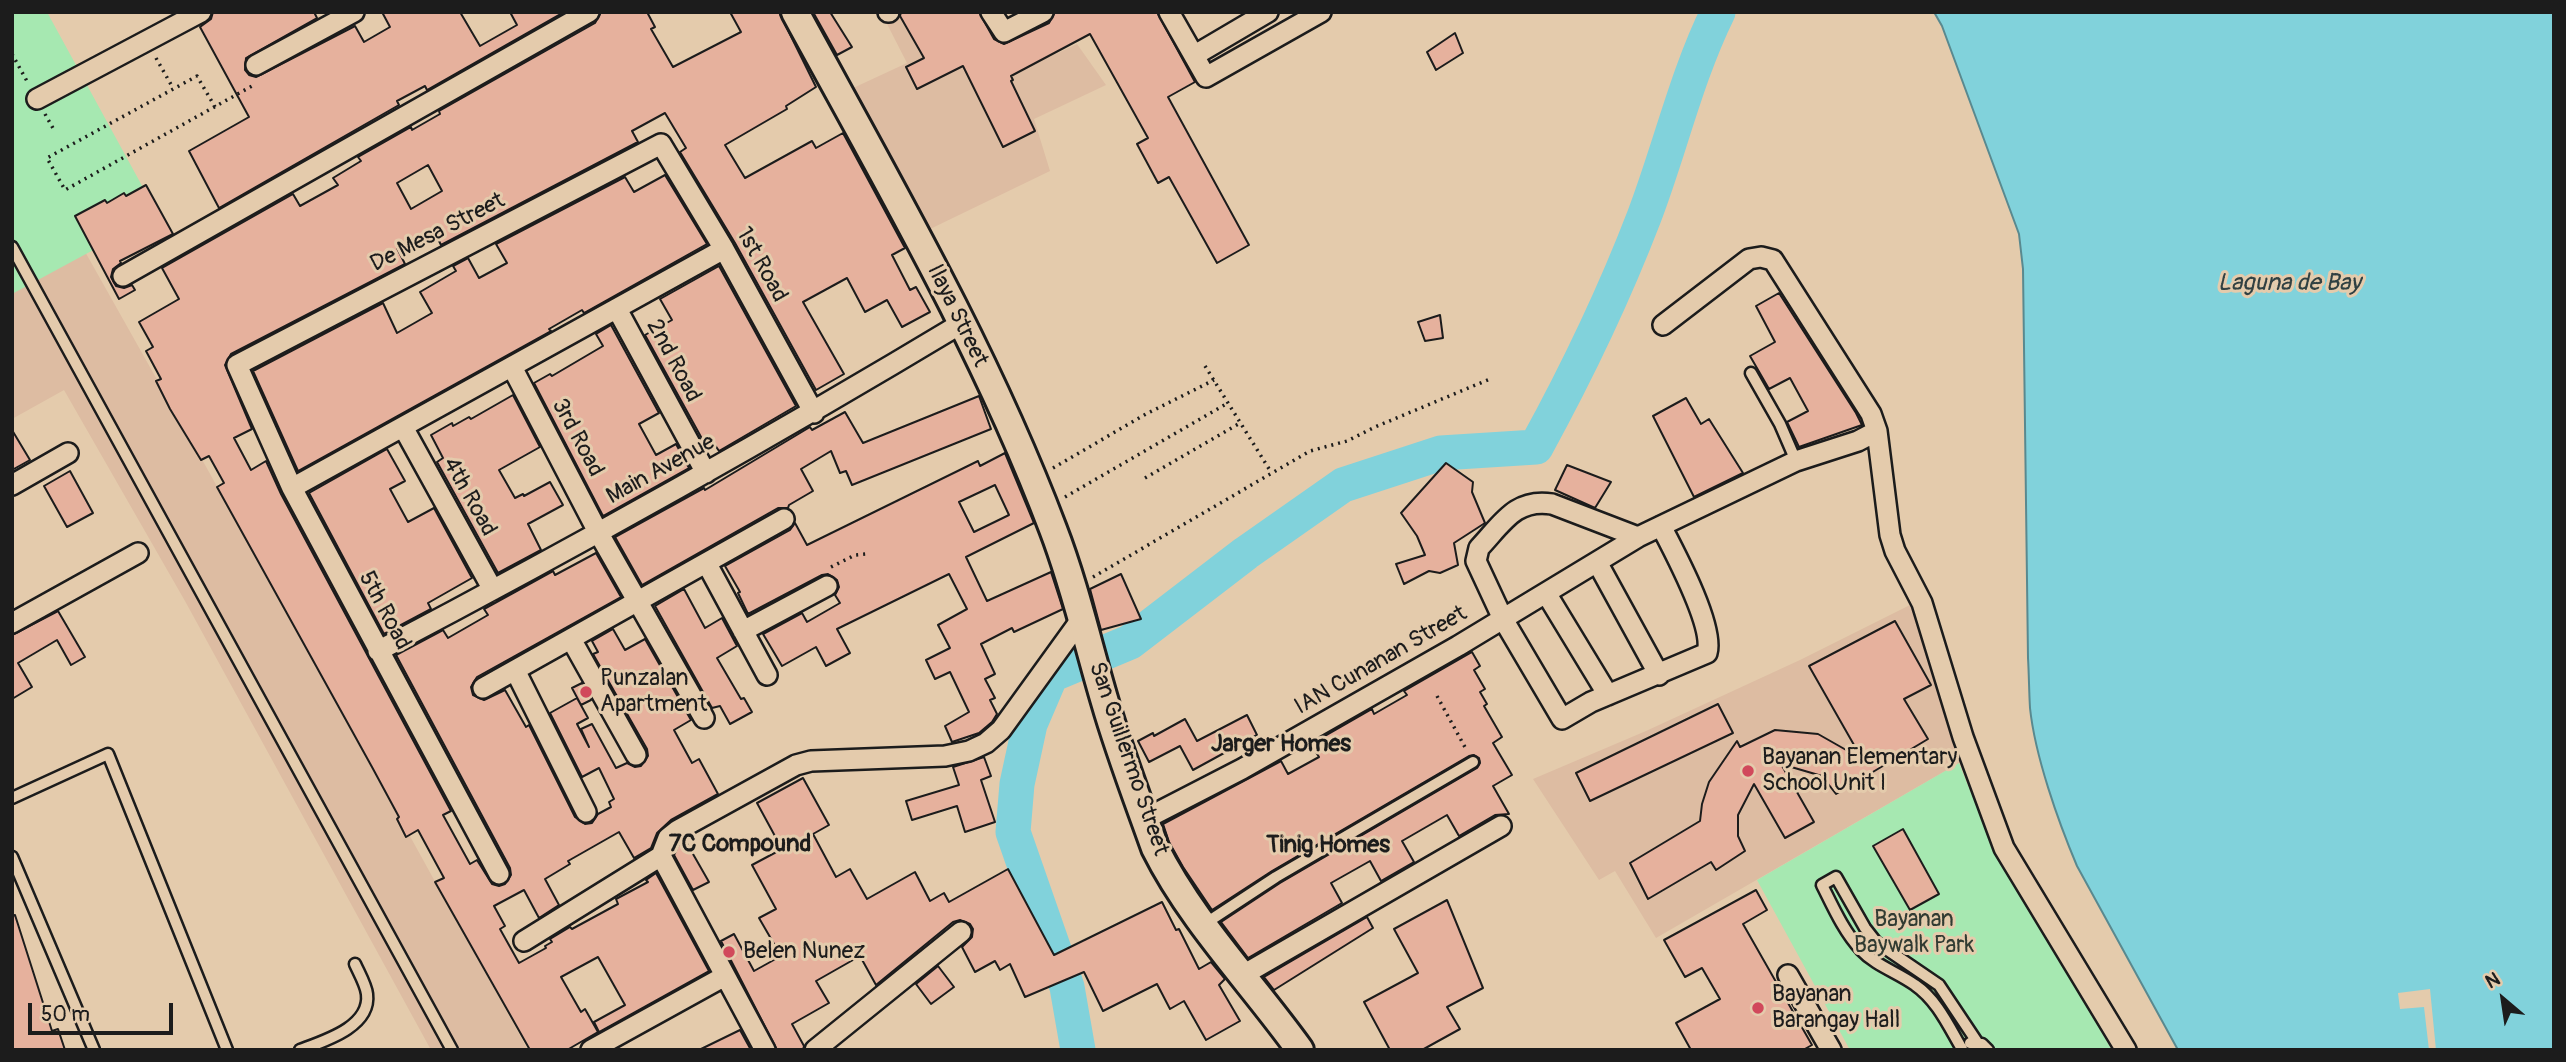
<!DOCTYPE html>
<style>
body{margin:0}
#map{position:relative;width:2566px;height:1062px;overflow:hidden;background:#e4cbac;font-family:Pangolin,sans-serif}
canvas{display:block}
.frame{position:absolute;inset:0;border:14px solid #1c1c1c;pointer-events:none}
.north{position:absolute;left:2468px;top:964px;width:70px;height:70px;-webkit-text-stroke:5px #e4cbac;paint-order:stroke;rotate:331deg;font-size:19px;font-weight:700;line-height:28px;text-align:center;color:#1c1c1c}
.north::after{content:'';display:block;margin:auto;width:24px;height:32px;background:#1c1c1c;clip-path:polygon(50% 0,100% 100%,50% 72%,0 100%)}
.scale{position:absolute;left:28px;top:1003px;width:145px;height:32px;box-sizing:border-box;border:4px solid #1c1c1c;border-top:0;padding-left:9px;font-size:21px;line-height:24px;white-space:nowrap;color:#1c1c1c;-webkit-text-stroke:5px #e4cbac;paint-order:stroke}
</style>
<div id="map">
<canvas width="2566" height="1062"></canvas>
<div class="frame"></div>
<div class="north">N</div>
<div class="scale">50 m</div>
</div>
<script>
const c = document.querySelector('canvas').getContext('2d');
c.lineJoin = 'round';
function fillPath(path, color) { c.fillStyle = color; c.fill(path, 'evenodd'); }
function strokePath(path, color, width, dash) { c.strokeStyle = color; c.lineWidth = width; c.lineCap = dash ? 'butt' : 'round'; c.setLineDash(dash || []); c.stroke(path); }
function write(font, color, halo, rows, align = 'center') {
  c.font = font + ' Pangolin,sans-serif'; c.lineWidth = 6; c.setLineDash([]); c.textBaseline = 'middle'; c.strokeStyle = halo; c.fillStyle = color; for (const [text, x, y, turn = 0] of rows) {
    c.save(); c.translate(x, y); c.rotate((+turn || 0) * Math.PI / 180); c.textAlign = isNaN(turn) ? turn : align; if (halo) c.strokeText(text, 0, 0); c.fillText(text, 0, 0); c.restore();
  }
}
fillPath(new Path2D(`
 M906,12H983L1013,74L1077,44L1106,85L1034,119L1050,171L928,230L851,89L907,63L886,22Z
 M12,122L209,472L528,1050H431L185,601L64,390L12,419Z
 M1916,602L1959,763L1656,938L1615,871L1599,880L1533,779L1646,731L1800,660Z`), '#ddbca2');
fillPath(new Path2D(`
 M12,12H47L158,215L12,294Z
 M1959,763C1998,865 2058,956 2112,1050H1850L1757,880Z`), '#a6e8b1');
const water = new Path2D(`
 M1934,12H2554V1050H2178L2077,866C2058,821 2035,756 2030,708C2029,691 2029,675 2028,658L2023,269L2019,234L1942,26Z`);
fillPath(water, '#81d2db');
strokePath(water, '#59898f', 2);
fillPath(new Path2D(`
 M2430,989L2436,1050H2429L2424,1007L2400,1009L2398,993Z`), '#e4cbac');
strokePath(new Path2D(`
 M1078,1050L1067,987L1013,832L1017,784L1030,724L1051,675L1130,642L1246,553L1343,485L1441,453L1536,447C1576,374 1614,295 1644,217C1670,149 1686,77 1718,12`), '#81d2db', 35);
const building = new Path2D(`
 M213,12H314L317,18L246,58L245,70L249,75L256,77L355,26L364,42L390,27L382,12H460L480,46L517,25L510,12H564L427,90L425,86L397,101L399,105L219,208L189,151L249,117L200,27L211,19Z
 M601,12H647L655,27L651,29L673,67L741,32L730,12H779L816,87L786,106L787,109L725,145L745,178L812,141L816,148L843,133L905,248L892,255L910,290L916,287L930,312L902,327L887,300L865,312L847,278L803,302L844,374L816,390L735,243L680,152L686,148L665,113L632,131L638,142L441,245L433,229L397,248L405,264L231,354L225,365L252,429L234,438L251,470L266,461L281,494L451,811L443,815L470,864L477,860L492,884L499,886L505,884L511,875L510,868L396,655L443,630L448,638L488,615L484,609L553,571L555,575L596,553L621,597L477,677L471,687L473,695L484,700L505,690L526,727L529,725L575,817L585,824L592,823L598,814L611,807L609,802L614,799L599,768L582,777L550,713L577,698L588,718L577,724L589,747L581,729L592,724L616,768L627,763L635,767L641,766L648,756L647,749L593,654L598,652L592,641L613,629L625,650L645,639L691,720L674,730L692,763L699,759L718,794L671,820L657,833L651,848L634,858L619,832L568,861L570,864L545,879L559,905L539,918L524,890L494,906L505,926L500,929L519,963L546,948L545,946L552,942L550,939L570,927L572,929L618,904L616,899L648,882L646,880L656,873L709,971L599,1032L594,1022L625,1005L598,957L561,977L581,1012L585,1009L598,1032L567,1050H530L435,882L444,878L418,830L406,837L397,819L399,817L372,767L217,487L224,483L209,456L201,460L170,409L156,381L161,379L146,351L153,347L139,322L179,299L162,268L293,194L300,206L338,185L333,178L361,161L358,157L411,127L412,130L440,114L439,111L595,23ZM428,165L442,191L411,209L397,183Z
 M813,12H830L852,47L837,55Z
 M901,12H979L994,39L1004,44L1049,23L1055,12H1157L1195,82L1168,97L1249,245L1217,263L1169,177L1158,183L1137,144L1148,138L1090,34L1011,76L1013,80L1011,81L1035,131L1003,147L963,66L917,89L906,67L924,58L900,16Z
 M1455,33L1463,53L1436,70L1427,52Z
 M665,175L707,244L584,313L582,310L549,329L551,331L298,471L253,371L383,303L397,333L432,313L420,292L456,271L453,266L468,258L479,278L507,263L496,244L625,177L634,192Z
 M146,185L173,234L120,261L121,263L113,269L111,277L116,286L124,288L132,285L135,290L119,299L75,216L105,200L107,203L124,193L126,196Z
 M719,266L796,406L719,451L713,442L706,446L645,335L672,320L660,299Z
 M1779,293L1856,413L1862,425L1799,447L1787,422L1808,411L1790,378L1769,389L1750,356L1775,342L1756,306Z
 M1440,315L1443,338L1425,341L1418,322Z
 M611,325L659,413L639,424L656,455L676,444L689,468L603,516L534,383L550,374L552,376L603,346L596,334Z
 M513,395L540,447L499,470L515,498L523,494L524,496L550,482L563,505L528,524L541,550L498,573L437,462L443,458L431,435L452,423L453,426L469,417L471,419Z
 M979,396L991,429L852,485L846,471L840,473L831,451L801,469L813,491L789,505L788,508H778L642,585L615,537L704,488L705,490L810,427L812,430L845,412L863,443Z
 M1686,398L1701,424L1709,419L1743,473L1694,497L1653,416Z
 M12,430L30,460L12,470Z
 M387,449L405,481L390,489L408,522L434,508L472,578L428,603L431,609L384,634L309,493Z
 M1005,453L1034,523L966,557L987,601L1051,572L1063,609L1014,632L1012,628L981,644L995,674L985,679L995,698L990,700L997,714L992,722L979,733L952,742L945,726L969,712L950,672L935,679L926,660L950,648L938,625L967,609L949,574L837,629L850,653L826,666L816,647L782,666L763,634L802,613L807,622L840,603L835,595L839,587L837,580L828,574L822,575L748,614L738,593L740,592L725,566L790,530L795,523L807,545L978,461L980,466ZM995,485L1009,515L974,532L959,502Z
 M1446,463L1473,482L1472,492L1485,523L1454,543L1458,565L1440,573L1429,571L1404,584L1396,564L1425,555L1417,536L1401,513Z
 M1567,465L1611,482L1595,508L1555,490Z
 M70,471L93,513L67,527L44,486Z
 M1121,574L1141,619L1101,630L1090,589Z
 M684,589L705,628L722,618L737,646L717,658L741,699L744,698L752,712L730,724L720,706L712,708L655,606Z
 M58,611L85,657L71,665L57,640L18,663L32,687L12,699V635Z
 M1895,621L1931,685L1904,699L1928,739L1836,794L1822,776L1781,764L1814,822L1785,838L1754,784L1738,815V836L1745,851L1716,870L1711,862L1648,899L1630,863L1700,821L1702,804L1709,782L1737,741L1740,747L1775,730L1818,734L1862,759L1809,666Z
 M1472,652L1480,666L1474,670L1485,689L1480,692L1487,704L1484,706L1502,737L1493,743L1512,775L1493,786L1509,814L1495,815L1459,836L1447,815L1402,841L1414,862L1381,881L1370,861L1331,883L1342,903L1248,958L1221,922L1280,883L1477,768L1480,763L1479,758L1474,755L1469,756L1272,871L1212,910L1183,867L1169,842L1163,824L1281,761L1288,774L1319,757L1311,744L1372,709L1374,714L1407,695L1404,691Z
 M582,683L591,700L581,705L572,688Z
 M1718,704L1733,733L1590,801L1576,773Z
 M1247,715L1257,735L1193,770L1180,746L1149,762L1138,741L1153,733L1154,736L1185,719L1197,741Z
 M984,757L991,776L981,780L995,822L965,832L957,806L912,820L906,801L959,785L953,767Z
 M803,778L829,825L813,834L836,877L850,869L867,899L915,872L930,901L944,893L949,902L1008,869L1054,955L1162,902L1176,930L1179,929L1199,969L1211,962L1225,979L1219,985L1240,1021L1206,1040L1184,1001L1170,1009L1157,984L1103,1011L1084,972L1025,997L1010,964L1000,970L995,961L975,972L962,947L972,937L973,929L970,924L960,920L953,922L876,985L860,956L816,981L829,1003L792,1024L804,1046L803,1050H777L721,941L734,934L754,971L781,956L759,918L776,909L752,865L782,849L757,803Z
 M1903,829L1939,894L1910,910L1873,846Z
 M685,840L709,882L693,890L674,855L678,846Z
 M1756,890L1767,910L1743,924L1812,1045L1803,1050H1691L1676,1023L1720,999L1702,968L1685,977L1664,940Z
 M1447,900L1483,988L1447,1007L1460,1029L1422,1050H1390L1364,1002L1418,973L1394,929Z
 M15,915L52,1031L58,1029L65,1050H12V916Z
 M1367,917L1373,928L1274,990L1264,977Z
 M938,966L954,987L931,1004L916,984Z
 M740,1030L751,1050H699Z`);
fillPath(building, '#e6b19d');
strokePath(building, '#1c1c1c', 2);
const service = new Path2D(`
 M12,247L452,1050
 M1751,373L1780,424L1796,461
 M12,798L108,754L227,1050
 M12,857L94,1050
 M1203,925L1276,877L1473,762
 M1970,1043L1982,1044L1988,1050
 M1962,1049C1949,1027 1937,1000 1915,985C1897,972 1876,966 1861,950C1844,932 1833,907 1822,885L1836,877L1865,928L1876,942L1939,985L1977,1042
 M300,1050C324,1041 371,1027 367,994C366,985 359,973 355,964`);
const minor = new Path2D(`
 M888,12H889
 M991,12L1004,32L1043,12
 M1169,12L1206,77L1321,12
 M1195,55L1268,12
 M256,65L354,12
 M37,99L201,12
 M123,276L589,12
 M617,309L706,473
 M512,367L598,532L704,718
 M403,427L493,590
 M1877,431L1890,535L1895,551L1922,603L1963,737L2004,848L2126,1050
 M12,485L68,453
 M292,488L724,249
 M1638,537L1552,504C1515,498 1502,524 1479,548L1476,561L1503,619L1562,719L1591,702L1707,653C1715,627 1674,551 1661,526
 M1597,562L1659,675
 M707,564L767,675
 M1546,593L1608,695
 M12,623L138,553
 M743,631L827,586
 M571,639L636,755
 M378,651C576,547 771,438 962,323
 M515,670L586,812
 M483,688L784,519
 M1145,819L1242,769L1458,646L1638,537L1796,461L1858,441L1877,431L1871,414L1773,260L1761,257L1749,259L1663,325
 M661,856L668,838L678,830L796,765L811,761L945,756L969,751L986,743L1001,730L1082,618
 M499,874L292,488L237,365L661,144L724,249L814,413
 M524,941L661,856L765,1050
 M1243,975L1501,826
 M1788,975L1831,1050
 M591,1050L725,976
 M815,1050L961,932`);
const secondary = new Path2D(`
 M795,12C887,181 985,349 1053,529C1075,586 1088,645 1105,702C1119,751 1138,800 1155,848C1192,922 1252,983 1300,1050`);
strokePath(service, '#1c1c1c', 15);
strokePath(minor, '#1c1c1c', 24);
strokePath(secondary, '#1c1c1c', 32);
strokePath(new Path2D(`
 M12,54L28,83
 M156,58L173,88
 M215,107L197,76L47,158L65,190L252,86V83
 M45,114L54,130
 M1205,366L1271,472
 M1053,468L1146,414L1214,380
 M1145,478L1240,423
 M1065,497L1228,403
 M831,567L855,555L866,554
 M1093,577L1310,451L1347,441L1375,427L1490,379
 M1437,696L1466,749`), '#1c1c1c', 3.5, [2, 5]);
strokePath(service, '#e4cbac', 10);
strokePath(minor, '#e4cbac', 19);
strokePath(secondary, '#e4cbac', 26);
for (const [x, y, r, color] of [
 [586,692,7,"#d1495b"],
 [1748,771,7,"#d1495b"],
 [729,952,7,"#d1495b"],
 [1758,1008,7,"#d1495b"]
]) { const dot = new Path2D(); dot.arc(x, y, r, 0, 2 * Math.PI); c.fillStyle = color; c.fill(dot); strokePath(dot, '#e4cbac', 2.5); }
write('23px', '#1c1c1c', '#e4cbac', [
 ["De Mesa Street",438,233,-27],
 ["1st Road",761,265,61],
 ["Ilaya Street",957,316,64],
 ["2nd Road",673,361,62],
 ["3rd Road",577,438,62],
 ["Main Avenue",661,470,-29],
 ["4th Road",469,497,61],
 ["5th Road",384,611,62],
 ["IAN Cunanan Street",1381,661,-30],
 ["San Guillermo Street",1128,759,71]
]);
write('23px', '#1c1c1c', '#e4cbac', [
 ["Punzalan",600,679],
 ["Apartment",600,705],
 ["Bayanan Elementary",1762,758],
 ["School Unit I",1762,784],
 ["Belen Nunez",743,952],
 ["Bayanan",1772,995],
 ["Barangay Hall",1772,1021]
], 'left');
write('23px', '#313b32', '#e4cbac', [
 ["Bayanan",1914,920],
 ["Baywalk Park",1914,946]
]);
write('italic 24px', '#304042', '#e4cbac', [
 ["Laguna de Bay",2289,284]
]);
write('bold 24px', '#1c1c1c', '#e4cbac', [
 ["Jarger Homes",1281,745],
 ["7C Compound",740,845],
 ["Tinig Homes",1328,846]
]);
</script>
